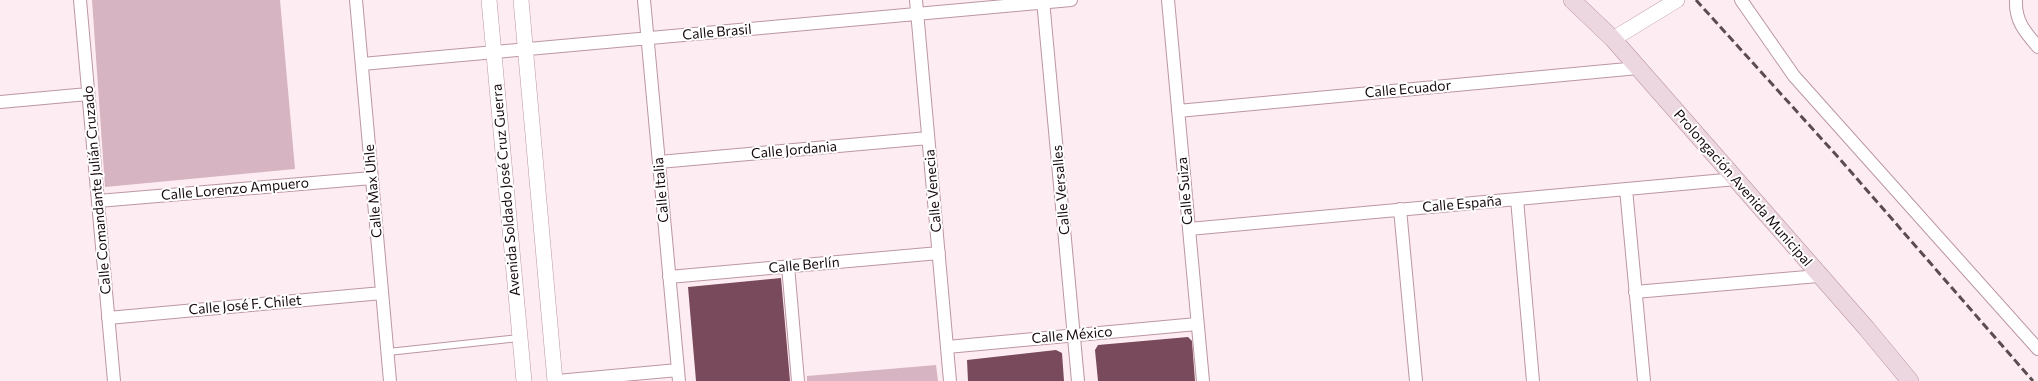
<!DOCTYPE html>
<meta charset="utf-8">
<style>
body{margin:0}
canvas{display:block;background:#fdecf2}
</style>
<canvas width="2038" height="381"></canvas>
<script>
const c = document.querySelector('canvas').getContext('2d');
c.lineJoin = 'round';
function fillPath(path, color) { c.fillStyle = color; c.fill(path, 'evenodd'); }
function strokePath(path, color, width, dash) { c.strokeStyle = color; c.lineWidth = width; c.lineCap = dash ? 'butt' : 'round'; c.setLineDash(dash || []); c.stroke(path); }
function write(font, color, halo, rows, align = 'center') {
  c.font = font + ' Commissioner,sans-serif'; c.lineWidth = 4; c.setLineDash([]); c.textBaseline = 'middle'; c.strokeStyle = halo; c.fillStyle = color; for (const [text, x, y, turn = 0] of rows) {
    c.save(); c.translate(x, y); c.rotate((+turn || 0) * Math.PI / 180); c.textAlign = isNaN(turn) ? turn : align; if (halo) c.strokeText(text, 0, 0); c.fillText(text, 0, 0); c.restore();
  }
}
fillPath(new Path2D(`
 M92,0H280L295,169L105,187Z
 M936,365L938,381H807V376Z`), '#d7b4c1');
fillPath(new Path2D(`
 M781,278L790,381H696L688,287Z
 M1188,337L1192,341L1195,381H1098L1095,350L1098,345Z
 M1056,350L1062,353L1064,381H968L967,360Z`), '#784a5c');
const service = new Path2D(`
 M388,352L519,338`);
const minor = new Path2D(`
 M80,0L114,381
 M356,0L390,381
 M644,0L679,381
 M916,0L950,381
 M1043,0L1078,381
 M1168,0L1203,381
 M1741,0L1794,76L2038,349
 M2016,0C2015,21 2025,32 2038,47
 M362,64L1071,0
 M0,102L88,94
 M1178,111L1638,68
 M659,162L928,138
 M1626,189L1644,381
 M1517,199L1533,381
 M98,201L372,178
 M1400,209L1416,381
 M1189,229L1736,179
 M788,266L798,381
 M669,277L939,253
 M1635,292L1818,276
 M108,318L382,293
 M947,347L1197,324
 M557,381L678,370`);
const tertiary = new Path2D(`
 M489,0L524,381
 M521,0L555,381
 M1613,39L1677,0`);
const secondary = new Path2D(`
 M1572,0L1613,39L1867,329L1910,381`);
strokePath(service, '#bc96a4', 8);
strokePath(minor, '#bc96a4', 14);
strokePath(tertiary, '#bc96a4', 16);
strokePath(secondary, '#bc96a4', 18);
strokePath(service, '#fff', 6);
strokePath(minor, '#fff', 12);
strokePath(tertiary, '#fff', 15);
strokePath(secondary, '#ecd6df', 17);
strokePath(new Path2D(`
 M1696,0L1838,157L2033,381`), '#5a4c52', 3, [8, 4]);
write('14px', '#16090f', '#fff', [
 ["Calle Brasil",717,32,-5],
 ["Calle Ecuador",1408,89,-5],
 ["Calle Jordania",794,150,-5],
 ["Prolongación Avenida Municipal",1743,188,49],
 ["Calle Lorenzo Ampuero",235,189,-5],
 ["Calle Comandante Julián Cruzado",97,190,-95],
 ["Avenida Soldado José Cruz Guerra",506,190,-95],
 ["Calle Italia",661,190,-95],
 ["Calle Versalles",1061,190,-95],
 ["Calle Max Uhle",373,191,-95],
 ["Calle Venecia",933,191,-95],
 ["Calle Suiza",1185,191,-95],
 ["Calle España",1462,204,-5],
 ["Calle Berlín",804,265,-5],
 ["Calle José F. Chilet",245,305,-5],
 ["Calle México",1072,335,-5]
]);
</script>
